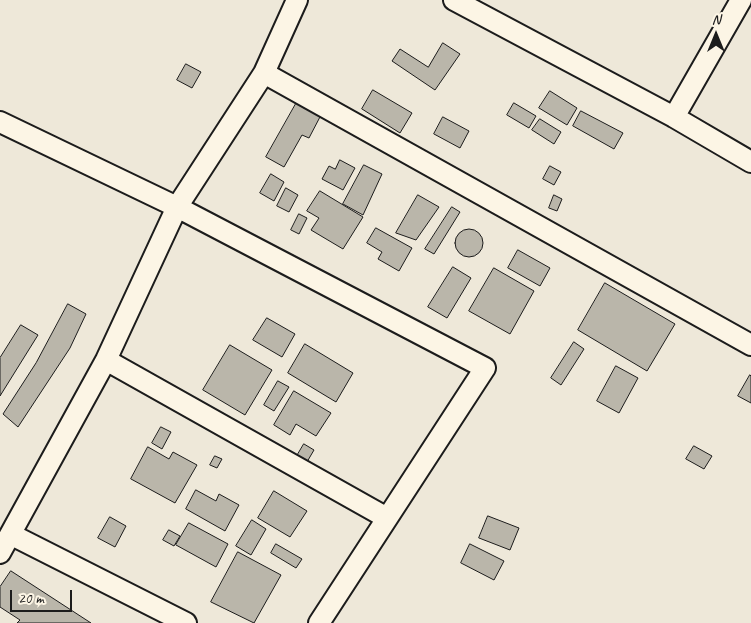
<!DOCTYPE html>
<style>
body{margin:0}
#map{position:relative;width:751px;height:623px;overflow:hidden;background:#eee8d9;font-family:Caveat,sans-serif}
canvas{display:block}
.north{position:absolute;left:691px;top:10px;width:50px;height:50px;-webkit-text-stroke:4px #fcf5e5;paint-order:stroke;rotate:0deg;font-size:14px;font-weight:700;line-height:20px;text-align:center;color:#1c1c1c}
.north::after{content:'';display:block;margin:auto;width:18px;height:22px;background:#1c1c1c;clip-path:polygon(50% 0,100% 100%,50% 72%,0 100%)}
.scale{position:absolute;left:10px;top:590px;width:62px;height:22px;box-sizing:border-box;border:2px solid #1c1c1c;border-top:0;padding-left:6px;font-size:15px;line-height:18px;white-space:nowrap;color:#1c1c1c;-webkit-text-stroke:4px #fcf5e5;paint-order:stroke}
</style>
<div id="map">
<canvas width="751" height="623"></canvas>
<div class="north">N</div>
<div class="scale">20 m</div>
</div>
<script>
const c = document.querySelector('canvas').getContext('2d');
c.lineJoin = 'round';
function fillPath(path, color) { c.fillStyle = color; c.fill(path, 'evenodd'); }
function strokePath(path, color, width, dash) { c.strokeStyle = color; c.lineWidth = width; c.lineCap = dash ? 'butt' : 'round'; c.setLineDash(dash || []); c.stroke(path); }
const building = new Path2D(`
 M443,43L460,54L435,90L392,61L400,49L428,67Z
 M186,64L201,72L192,88L177,80Z
 M373,90L412,113L400,133L362,109Z
 M550,91L577,108L567,125L539,108Z
 M297,102L321,115L309,138L302,135L284,167L266,157Z
 M514,103L536,116L529,128L507,115Z
 M581,111L623,133L614,149L573,126Z
 M443,117L469,131L460,148L434,134Z
 M540,119L561,132L554,144L532,130Z
 M340,160L355,168L343,190L322,179L329,166L335,169Z
 M364,165L382,174L363,215L343,204Z
 M550,166L561,172L554,185L543,179Z
 M271,174L284,182L274,201L260,193Z
 M286,188L298,195L289,212L277,206Z
 M320,191L363,217L343,249L311,230L319,218L307,211Z
 M418,195L439,207L416,240L396,233Z
 M554,195L562,199L557,211L549,208Z
 M452,207L460,212L434,254L425,249Z
 M299,214L307,218L299,234L291,230Z
 M376,228L412,248L399,271L378,259L382,252L367,243Z
 M455 243a14 14 0 1 1 28 0a14 14 0 1 1-28 0Z
 M518,250L550,268L540,286L508,268Z
 M453,267L471,278L447,318L428,307Z
 M494,268L534,291L510,334L469,311Z
 M605,283L675,324L647,371L578,330Z
 M68,304L86,314L70,348L18,427L3,414L36,363Z
 M267,318L295,334L282,357L253,340Z
 M21,325L38,335L0,396V358Z
 M574,342L584,349L561,385L551,378Z
 M305,344L353,373L336,402L288,373Z
 M230,345L272,370L245,415L203,390Z
 M616,366L638,378L619,413L597,401Z
 M750,375L751,376V403L738,396Z
 M278,381L289,387L274,411L264,405Z
 M294,391L331,413L316,436L296,424L290,435L274,425Z
 M161,427L171,432L162,449L152,443Z
 M304,444L314,450L304,467L294,461Z
 M694,446L712,456L704,469L686,459Z
 M148,447L169,459L173,452L197,465L175,503L131,479Z
 M215,456L222,459L217,468L210,465Z
 M196,490L216,501L219,494L239,505L225,531L186,509Z
 M274,491L307,511L290,537L258,518Z
 M488,516L519,528L510,550L479,538Z
 M110,517L126,526L115,547L98,538Z
 M252,520L266,529L251,555L236,546Z
 M189,523L228,544L216,567L176,545Z
 M169,530L180,536L174,546L163,540Z
 M276,544L302,559L296,568L271,553Z
 M470,544L504,561L494,580L461,563Z
 M238,552L281,575L254,623L211,602Z
 M11,571L91,623H17L20,620L0,607V587Z`);
fillPath(building, '#bab6aa');
strokePath(building, '#1c1c1c', 1);
const minor = new Path2D(`
 M454,0L674,117L751,162
 M264,73L751,345
 M674,117L741,0
 M0,122L177,207L485,368L319,623
 M106,360L387,518
 M12,535L186,623
 M0,553L106,360L177,207L264,73L297,0`);
strokePath(minor, '#1c1c1c', 24);
strokePath(minor, '#fcf5e5', 20);
</script>
